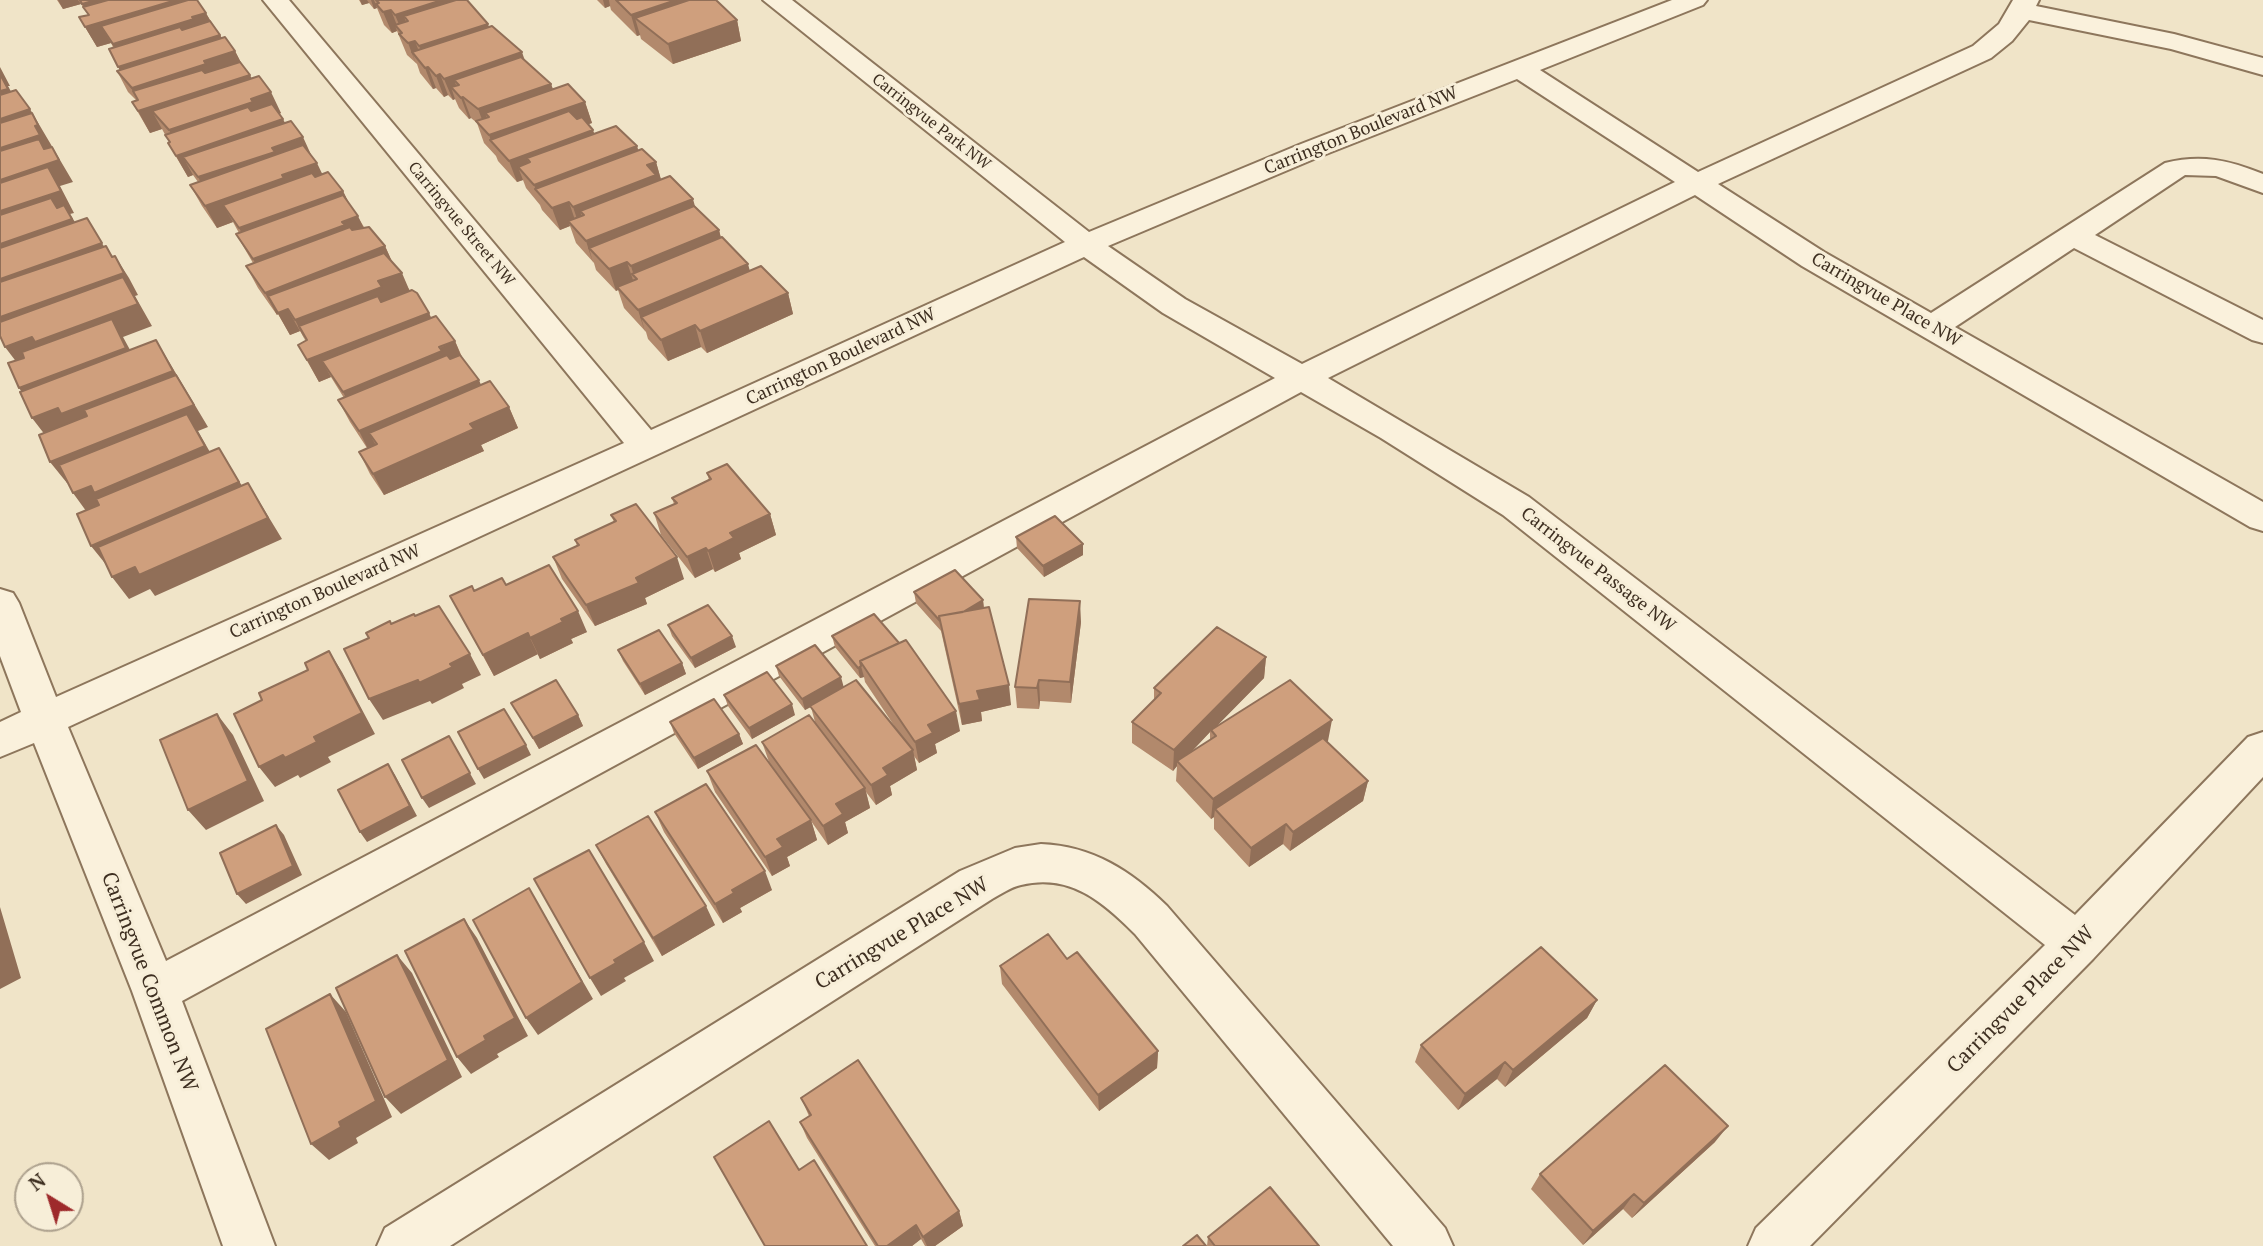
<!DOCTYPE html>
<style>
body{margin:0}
#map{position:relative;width:2263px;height:1246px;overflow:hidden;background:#f0e4c8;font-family:"PT Serif",serif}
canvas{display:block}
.north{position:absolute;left:14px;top:1162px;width:70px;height:70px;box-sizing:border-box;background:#f7eed8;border:2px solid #ada18e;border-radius:50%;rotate:322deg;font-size:19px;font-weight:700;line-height:28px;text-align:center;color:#3d2e20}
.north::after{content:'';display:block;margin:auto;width:24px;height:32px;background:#9e2a2b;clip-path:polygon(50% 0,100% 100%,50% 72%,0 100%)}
</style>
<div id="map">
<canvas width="2263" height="1246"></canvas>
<div class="north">N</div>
</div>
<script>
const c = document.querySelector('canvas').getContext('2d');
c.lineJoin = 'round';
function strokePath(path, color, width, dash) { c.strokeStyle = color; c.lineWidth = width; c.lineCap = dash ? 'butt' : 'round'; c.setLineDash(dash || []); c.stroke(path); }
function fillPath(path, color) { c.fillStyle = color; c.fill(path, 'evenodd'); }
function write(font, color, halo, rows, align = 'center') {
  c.font = font + ' "PT Serif",serif'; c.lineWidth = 6; c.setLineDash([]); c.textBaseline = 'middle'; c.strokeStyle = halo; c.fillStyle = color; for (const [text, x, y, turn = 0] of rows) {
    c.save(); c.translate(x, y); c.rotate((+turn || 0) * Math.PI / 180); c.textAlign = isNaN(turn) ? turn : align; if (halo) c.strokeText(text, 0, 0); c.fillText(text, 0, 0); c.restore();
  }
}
const minor = new Path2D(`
 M263,0H289L651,430L1065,242L763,0H792L1089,232L1301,144L1672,0H1707L1703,5L1540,70L1698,172L1973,46L1999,24L2013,0H2039L2036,6L2174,34L2263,58V75L2171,49L2029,20L2012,41L1991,58L1718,184L1824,252L1931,313L2165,163C2201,154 2229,160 2263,174V193L2216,176L2185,175L2095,235L2263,320V343L2252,340L2074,248L1955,327L2263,502V531L2250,527L1802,266L1695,195L1328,378L1529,497L2075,915L2248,737L2263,732V777L2093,959L1810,1246H1748L1756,1228L2045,945L1503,515L1381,438L1301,392L182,1001L275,1246H223L132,991L34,743L0,757V722L21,712L0,656V589L13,593L19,603L56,697L624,443ZM1517,79L1675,182L1302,364L1185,299L1108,246L1321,156ZM1084,257L1163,313L1275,378L166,961L68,727Z
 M1041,844C1093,846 1131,871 1167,906L1445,1228L1453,1246H1393L1135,934C1103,902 1070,873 1021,885C1011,887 1001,894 992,899L450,1246H377L385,1228L960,871L1015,848Z`);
strokePath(minor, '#8d765c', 4);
fillPath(minor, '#faf1dc');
fillPath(new Path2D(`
 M57,0H197L222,38L235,51L241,63L252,79L281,113L279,114L285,123L312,157L322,174L343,191L349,203L364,227L385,246L392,262L410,291L429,313L431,318L455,341L463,359L481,385L509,407L518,428L481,445L484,451L384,495L370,474L359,452L367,448L350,422L338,400L344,398L331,377L319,382L298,345L306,341L300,331L290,335L278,314L277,315L258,288L246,266L253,263L236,234L239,233L233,222L217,228L202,206L190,185L198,182L193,175L188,177L168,143L169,142L162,129L150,133L132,102L136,100L128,92L117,71L120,70L113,47L111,43L97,47L79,17L88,15L81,4L63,9Z
 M359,0H467L488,27L551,84L553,89L585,102L592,123L588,124L594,133L637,146L638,150L656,162L661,180L695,206L719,230L721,238L750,271L788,293L793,314L707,353L701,347L668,361L648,339L646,332L624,308L618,290L616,291L596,270L594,263L576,243L570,226L560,230L542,210L540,205L526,188L523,180L517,182L498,161L496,156L484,143L477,123L471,118L469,119L459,108L455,99L453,100L448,95L444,97L436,88L433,89L420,73L417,64L407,55L397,31L392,33L384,25L377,8L374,9L369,3L362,5Z
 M597,0H716L737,20L741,41L673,64L641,39L640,35L637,36L611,10L610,6L605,8Z
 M707,473L770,514L776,535L739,553L741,559L715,572L713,569L695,578L661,535L654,513L674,504L672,498L709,480Z
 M611,515L684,579L645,598L647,604L595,626L562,579L553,557L577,546L575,540L614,522Z
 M1016,537L1083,555L1044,577L1017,548Z
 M506,585L587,632L571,639L573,643L540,659L538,654L494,676L450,596Z
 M914,592L983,600L984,608L1011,705L981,712L982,721L962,725L941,631L916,603Z
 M1081,622L1071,703L1040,701L1039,709L1017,708L1015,687Z
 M668,625L736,647L695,668L672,636Z
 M832,636L960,731L935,744L937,753L919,763L914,756L917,770L890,786L892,795L876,805L866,792L870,808L845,822L848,833L828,845L769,762L762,742L815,722L811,707L805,710L779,676L776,666L844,687L899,733L865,682L864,677L860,678L835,647Z
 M618,650L682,663L686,674L645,695L623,661Z
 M1266,657L1264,678L1216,726L1328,741L1327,742L1368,781L1363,801L1290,851L1283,844L1249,867L1214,829V817L1211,819L1176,781L1177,766L1173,771L1132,743V722L1154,700V688ZM1210,732V740L1191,752Z
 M724,695L795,715L752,739L728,706Z
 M511,703L578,715L583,726L539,749Z
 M670,722L739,734L743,744L698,769L674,733Z
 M707,771L811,820L817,840L787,857L790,866L772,876L715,792Z
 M655,812L772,890L740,908L742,912L723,923L664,832Z
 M596,845L715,925L662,956L606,864Z
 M1067,959L1158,1051L1157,1068L1099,1111L1002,984L1000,966Z
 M1597,1000L1587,1018L1505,1087L1497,1079L1458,1110L1415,1062L1421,1045Z
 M801,1098L959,1211L963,1226L935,1246H925L921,1239L912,1246H875L807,1138L800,1122L809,1116Z
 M1715,1142L1632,1218L1623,1209L1583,1245L1531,1189L1540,1174Z
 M1208,1237L1319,1246H1207Z`), '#b2896c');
fillPath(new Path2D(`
 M58,0H78L81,4L63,9Z
 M80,0H191L206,13L217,33L125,65L101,26L111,43L97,47L85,27L94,24Z
 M360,0H367L369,3L362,5Z
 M371,0H374L377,8L374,9Z
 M442,0H461L408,21L404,16L410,34L404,36L395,15Z
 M603,0H609L610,6L605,8Z
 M676,0H704L635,18L640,35L637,36L631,15Z
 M391,10L398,28L395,25L397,31L392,33L383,12Z
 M737,20L741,41L673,64L668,44Z
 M488,24L495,45L428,67L436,88L433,89L425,68L428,67L419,46Z
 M220,35L229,53L235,51L246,72L144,109L118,67Z
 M415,41L423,62L412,52L416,64L408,43Z
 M522,52L529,73L459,85L454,80L461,97L451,87L455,99L453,100L444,79Z
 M0,67L10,86H8L21,110L0,116Z
 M440,74L448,95L444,97L436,76Z
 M250,75L260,96L271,92L281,113L180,151L169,130L152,111L162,129L150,133L138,111Z
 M551,84L558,105L489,117L485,113L491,129L486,130L478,109Z
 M463,97L471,118L469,119L461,98Z
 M585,102L592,123L504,154L491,141L489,135Z
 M30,109L73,182L60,186L74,213L70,214L78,227L0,271V119Z
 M283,119L294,141L303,137L313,159L210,199L198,177L183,157L193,175L188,177L176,156Z
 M593,130L600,151L530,162L527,158L533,176L518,167L523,180L517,182L509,161Z
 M637,146L643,168L536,190L534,185Z
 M656,162L662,183L584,215L580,211L585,226L580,228L573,207L647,165Z
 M317,163L327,184L223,205L233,222L217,228L205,206L282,175Z
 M343,191L353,212L251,250L239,228Z
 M693,199L699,221L589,248L593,263L586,241Z
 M569,202L576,223L568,221L570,226L560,230L552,208Z
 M358,216L368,237L264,281L253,259Z
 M87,218L115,265L0,300V279Z
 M719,230L724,251L637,279L634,276L631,266Z
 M106,246L119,267L115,256L129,278L138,295L135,296L152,326L123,337L141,370L35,410L19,388L21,368L5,347L32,337L138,304L0,326V317L112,257Z
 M385,246L395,268L288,310L300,331L290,335L268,296L278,314L277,315L265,293Z
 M627,262L634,283L617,287L618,290L616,291L609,269Z
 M748,264L754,286L641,317L645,332L638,310Z
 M402,273L411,294L299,326L306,342L295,320L378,281Z
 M788,293L793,314L707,353L700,331Z
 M429,313L439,335L322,361L331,377L319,382L307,360Z
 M695,325L701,347L668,361L661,340Z
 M156,340L208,427L198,431L219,468L89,515L73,493L197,431L67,483L50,462L49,440L32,418Z
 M455,341L464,363L354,414L343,392Z
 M479,380L488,402L369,433L378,449L370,453L359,431Z
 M509,407L518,428L481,445L484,451L384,495L373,474L470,424Z
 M219,448L253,504L108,567L91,546Z
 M248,483L282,539L155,596L150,589L129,599L112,577Z
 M770,514L776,535L739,553L741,559L715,572L708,551L730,533Z
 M1083,544V555L1044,577L1043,566Z
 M706,548L713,569L695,578L687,557Z
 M677,557L684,579L645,598L647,604L595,626L586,605L636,578Z
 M983,600L984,611L942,623Z
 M1080,601L1081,622L1071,703L1070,682Z
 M578,611L587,632L571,639L573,643L540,659L530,638L561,619Z
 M528,633L538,654L494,676L483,655Z
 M732,636L736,647L695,668L691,658Z
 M329,651L342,672L375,734L328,757L331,762L300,778L298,775L275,787L259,767L314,737Z
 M470,654L481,675L462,684L464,688L432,704L430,701L383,720L369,699Z
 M1266,657L1264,678L1212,731L1211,730L1210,732L1180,764L1177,761V766L1173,771L1174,750Z
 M682,663L686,674L645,695L640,684Z
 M861,666L864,677L860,678L858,668Z
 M841,677L844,688L805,710L802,699Z
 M1039,680L1040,701L1039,709L1037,688Z
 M1009,685L1011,705L981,712L982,721L962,725L959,704L977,691Z
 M792,704L795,715L752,739L749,728Z
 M956,711L960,731L935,744L937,753L919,763L915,742L928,725Z
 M217,714L233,735L264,801L206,830L188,810Z
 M578,715L583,726L539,749L533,738Z
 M1332,720L1328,741L1219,814L1215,809L1214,817L1211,819L1213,799Z
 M739,734L743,744L698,769L694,758Z
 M449,736L476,784L429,808L422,798Z
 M526,745L531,755L484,779L478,769Z
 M913,750L917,770L890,786L892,795L876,805L871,785L883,768Z
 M388,764L395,775L417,816L367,842L360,832Z
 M1368,781L1363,801L1290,851L1293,832Z
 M865,788L870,808L845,822L848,833L828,845L823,826L836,804Z
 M811,820L817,840L787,857L790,866L772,876L765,857L777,839Z
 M1286,824L1283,844L1249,867L1251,848Z
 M276,825L284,835L302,875L246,904L237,894Z
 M765,871L772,890L740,908L742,912L723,923L715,904L732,890Z
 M529,888L593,999L538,1035L526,1018Z
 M706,906L715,925L662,956L653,938Z
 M0,907L21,978L0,989Z
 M464,919L477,938L528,1036L497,1054L499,1057L471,1074L457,1057L484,1036Z
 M644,942L654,961L624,978L626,981L601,996L590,978L614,960Z
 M397,955L412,973L462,1077L401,1114L385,1097Z
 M330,994L346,1012L392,1117L356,1138L358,1143L329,1160L311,1144L339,1122Z
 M1597,1000L1587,1018L1505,1087L1513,1070Z
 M1158,1051L1157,1068L1099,1111L1098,1095Z
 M1505,1062L1497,1079L1458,1110L1465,1094Z
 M1728,1126L1715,1142L1632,1218L1644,1203Z
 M1634,1194L1623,1209L1583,1245L1593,1231Z
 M959,1211L963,1226L935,1246H927L923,1237Z
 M916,1225L921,1239L912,1246H887Z`), '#916f58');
const building = new Path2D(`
 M80,0H96L82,4Z
 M108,0H176L85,27L79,17L89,15L83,7Z
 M188,0H197L206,13L192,17L194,19L113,44L101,26Z
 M376,0H442L395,15L391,10L383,12L376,4L379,3Z
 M456,0H467L488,24L419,46L415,41L408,43L399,34L402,33L395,25L408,21L404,16Z
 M616,0H676L631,15Z
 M689,0H716L737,20L668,44L635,18Z
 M210,21L220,35L118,67L109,49L180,27L182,30Z
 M492,26L522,52L444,79L440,74L436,76L428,67L425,68L412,52Z
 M225,37L235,51L204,61L206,64L132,88L117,71Z
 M521,57L551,84L478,109L463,97L461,98L451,87L459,85L454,80Z
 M240,62L250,75L138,111L132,102L138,100L133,91L202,70L205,73Z
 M0,74L8,89L0,91Z
 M259,76L271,92L251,99L253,102L169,130L152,111Z
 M568,84L585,102L489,135L476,121L489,117L485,113Z
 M16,90L30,109L0,119V95Z
 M272,104L283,119L176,156L168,143L170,142L165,135L248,107L251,111Z
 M569,111L577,119L582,117L593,130L509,161L490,140Z
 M32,113L38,125L35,126L40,135L0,148V123Z
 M291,121L303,137L272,148L275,152L198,177L183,157Z
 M616,126L637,146L534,185L518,167L530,162L527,158Z
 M39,139L44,149L52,147L59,160L0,180V151Z
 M303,145L317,163L282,175L284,178L205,206L190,185Z
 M642,149L656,162L647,165L656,175L573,207L569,202L552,208L535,189Z
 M48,167L61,191L0,211V183Z
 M328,172L343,191L239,228L223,205L312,173L315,177Z
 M670,176L693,199L586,241L568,221L584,215L580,211Z
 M343,195L358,216L342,222L345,225L253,259L236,234Z
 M51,198L57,208L64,205L72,219L0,244V215Z
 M694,206L719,230L631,266L627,262L609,269L589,248Z
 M87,218L102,243L0,279V248Z
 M350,227L352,230L369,227L385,246L265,293L246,266Z
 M722,237L748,264L638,310L617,287L637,279L632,274Z
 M106,246L112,257L115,256L124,273L0,317V282Z
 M384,253L402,273L378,281L382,287L295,320L288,309L278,313L268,296Z
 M761,266L788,293L700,331L695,325L661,340L641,317Z
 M123,277L138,304L35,342L32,337L5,347L0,336V322Z
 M412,290L417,293L429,313L307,360L298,345L307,340L299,326L378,296L381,302Z
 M436,316L455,341L439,347L442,351L343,392L322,361Z
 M112,319L126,348L19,388L8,363L24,358L22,352Z
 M156,340L173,371L61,414L58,408L32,418L20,392Z
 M447,355L450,359L460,355L479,380L359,431L338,400Z
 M176,375L194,405L50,462L39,435L87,416L84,410Z
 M490,381L509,407L470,424L474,429L373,474L359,452L377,444L369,433Z
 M187,414L205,446L94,493L91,486L73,493L59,465Z
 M219,448L239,482L91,546L77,514L99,505L96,499Z
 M727,464L770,514L730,533L734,538L708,551L706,548L687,557L654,513L677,503L672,498L711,479L707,473Z
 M248,483L268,518L139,575L135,567L112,577L98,547Z
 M636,504L677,557L636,578L639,583L586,605L553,557L579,545L575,540L616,521L611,515Z
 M1055,516L1083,544L1043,566L1016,537Z
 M549,565L578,611L561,619L563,622L530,638L528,633L483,655L450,596L472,586L474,591L502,578L506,585Z
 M955,570L983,600L963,612L939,616L940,621L914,592Z
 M1029,599L1080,601L1070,682L1039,680L1037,688L1015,687Z
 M708,605L732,636L691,658L668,625Z
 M439,606L470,654L450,664L453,667L419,683L418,680L369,699L344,649L369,638L366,633L390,621L391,624L414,614L415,616Z
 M989,607L1009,685L977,691L980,700L959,704L939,616Z
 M874,614L899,643L860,661L861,666L858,668L832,636Z
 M1217,627L1266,657L1174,750L1132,722L1161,693L1154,688Z
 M659,630L682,663L640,684L618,650Z
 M906,640L956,711L928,725L933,733L915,742L860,661Z
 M815,645L841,677L802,699L776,666Z
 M329,651L362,713L314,737L317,742L285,758L283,755L259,767L234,714L262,700L259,693L308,670L305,663Z
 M767,672L792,704L749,728L724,695Z
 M556,680L578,715L533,738L511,703Z
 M856,680L913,750L883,768L888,775L871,785L810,706Z
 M1290,680L1332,720L1213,799L1177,761L1216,736L1211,730Z
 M714,699L739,734L694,758L670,722Z
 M504,709L526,745L478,769L458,732Z
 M217,714L248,781L188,810L160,740Z
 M809,715L865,788L836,804L843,814L823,826L762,742Z
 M449,736L470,773L422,798L402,760Z
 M1323,738L1368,781L1293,832L1286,824L1251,848L1215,809Z
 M756,745L811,820L777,839L783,847L765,857L707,771Z
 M388,764L410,806L360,832L338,790Z
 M706,784L765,871L732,890L734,893L715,904L655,812Z
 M648,816L706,906L653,938L596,845Z
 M276,825L293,866L237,894L220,853Z
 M589,850L644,942L614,960L616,963L590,978L534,879Z
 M529,888L582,982L526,1018L473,920Z
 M464,919L515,1018L484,1036L486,1040L457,1057L405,951Z
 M1048,934L1067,959L1077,952L1158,1051L1098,1095L1000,966Z
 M1541,947L1597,1000L1513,1070L1505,1062L1465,1094L1421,1045Z
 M397,955L448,1060L385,1097L336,988Z
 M330,994L376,1101L339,1122L341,1127L311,1144L266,1029Z
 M858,1060L959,1211L923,1237L916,1225L887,1246H878L800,1122L811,1115L801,1098Z
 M1665,1065L1728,1126L1644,1203L1634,1194L1593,1231L1540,1174Z
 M769,1121L799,1170L814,1160L867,1246H765L714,1157Z
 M1270,1187L1319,1246H1215L1208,1237Z
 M1197,1235L1206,1246H1183Z`);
fillPath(building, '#cf9f7d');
strokePath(building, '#916f58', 2);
write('16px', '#3d2e20', '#f7eed8', [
 ["Carringvue Park NW",931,122,38],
 ["Carringvue Street NW",461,224,50]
]);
write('18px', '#3d2e20', '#f7eed8', [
 ["Carrington Boulevard NW",1361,131,-22],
 ["Carringvue Place NW",1886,300,30],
 ["Carrington Boulevard NW",841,357,-25],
 ["Carringvue Passage NW",1598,570,38],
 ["Carrington Boulevard NW",325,592,-24]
]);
write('21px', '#3d2e20', '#f7eed8', [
 ["Carringvue Place NW",902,934,-31],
 ["Carringvue Common NW",149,982,69],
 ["Carringvue Place NW",2021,1000,-45]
]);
</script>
